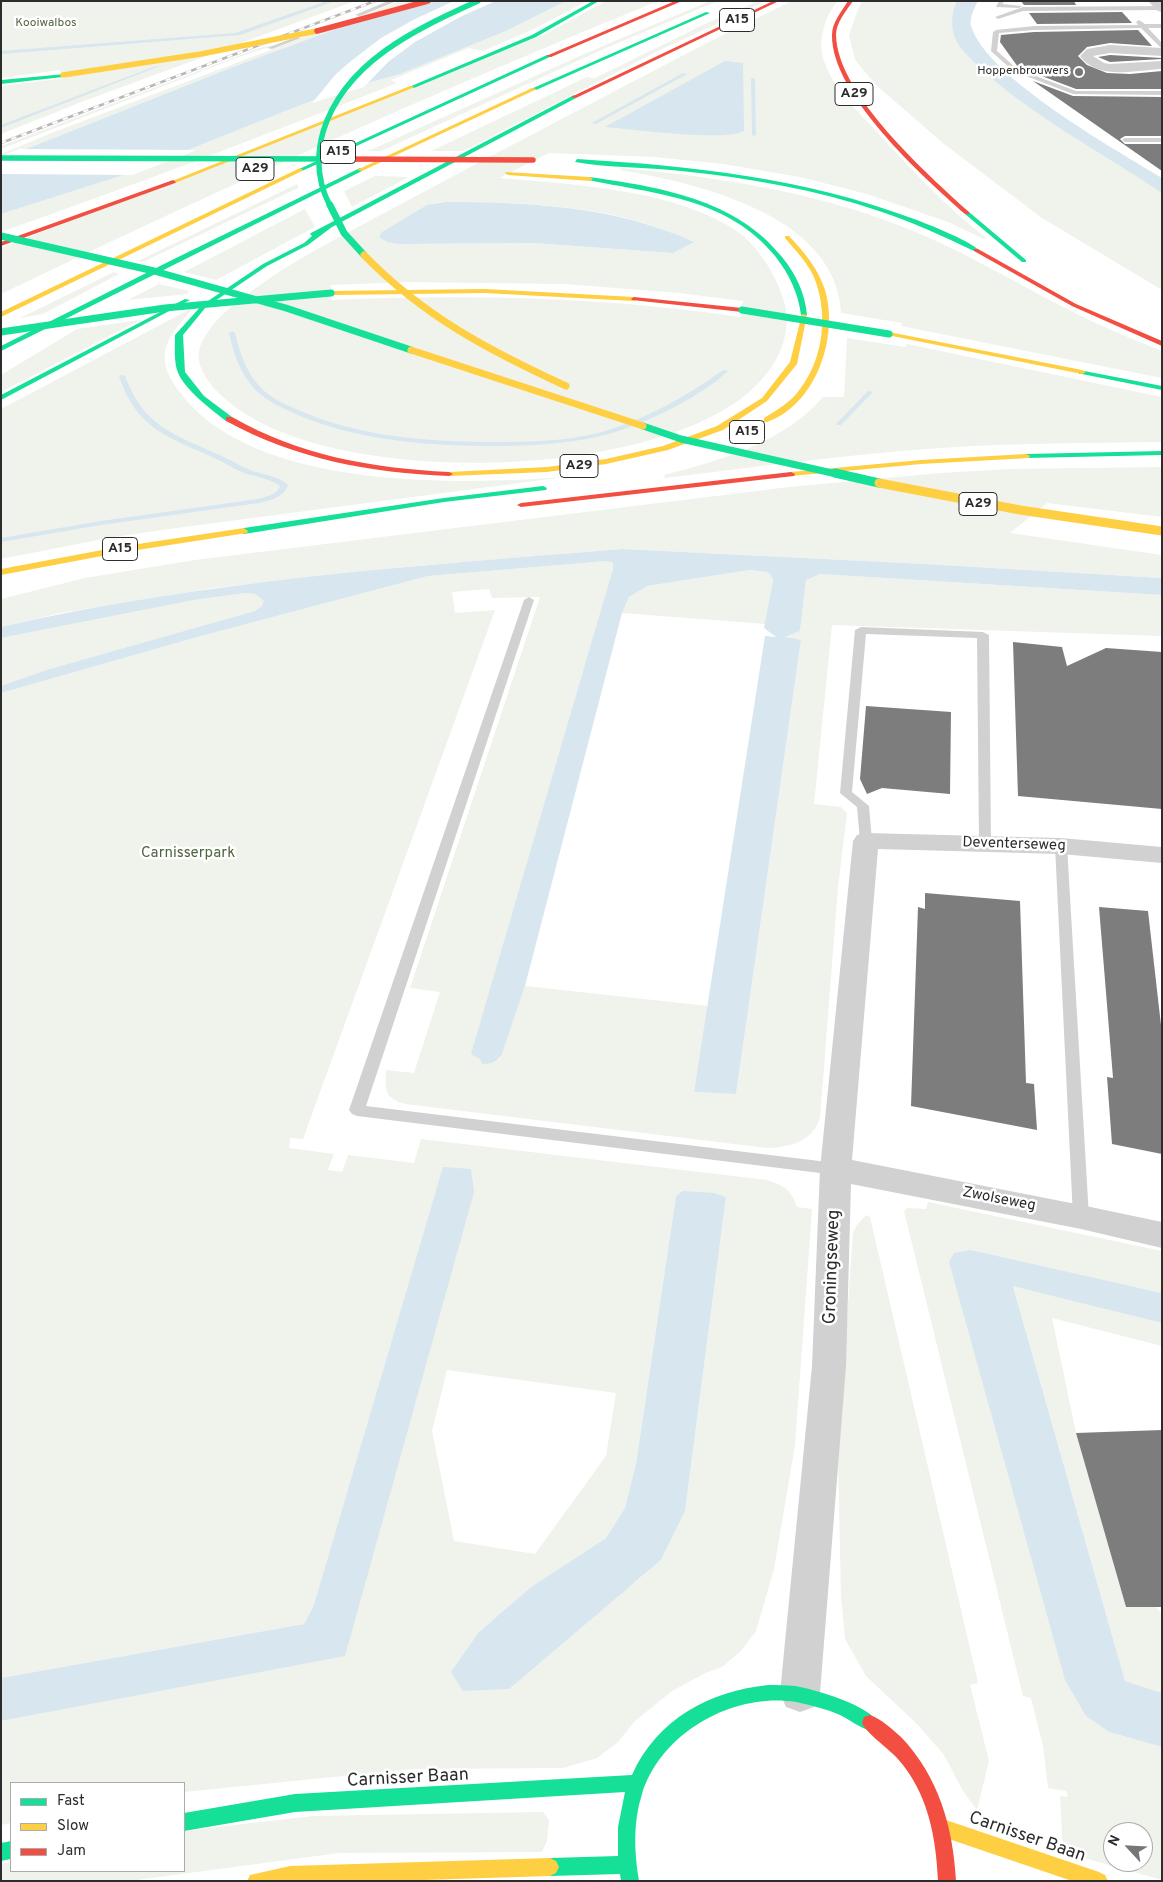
<!DOCTYPE html>
<style>
body{margin:0}
#map{position:relative;width:1163px;height:1882px;overflow:hidden;background:#fff;font-family:Overpass,sans-serif}
canvas{display:block}
.frame{position:absolute;inset:0;border:2px solid #2c2c2c;pointer-events:none}
.legend{position:absolute;left:10px;top:1782px;width:175px;height:90px;box-sizing:border-box;background:#fff;border:1px solid #ababab;margin:0;padding:6px 9px;list-style:none;font-size:15px;color:#2c2c2c}
.legend li{display:flex;align-items:center;gap:10px;height:25px}
.legend b{width:25px;border:1px solid #ababab}
.north{position:absolute;left:1103px;top:1822px;width:50px;height:50px;box-sizing:border-box;background:#fff;border:1px solid #ababab;border-radius:50%;rotate:295deg;font-size:14px;font-weight:700;line-height:20px;text-align:center;color:#2c2c2c}
.north::after{content:'';display:block;margin:auto;width:18px;height:22px;background:#767676;clip-path:polygon(50% 0,100% 100%,50% 72%,0 100%)}
</style>
<div id="map">
<canvas width="1163" height="1882"></canvas>
<div class="frame"></div>
<ul class="legend">
<li><b style="height:6px;background:#16e098"></b>Fast</li>
<li><b style="height:6px;background:#ffcf43"></b>Slow</li>
<li><b style="height:6px;background:#f24e42"></b>Jam</li>
</ul>
<div class="north">N</div>
</div>
<script>
const c = document.querySelector('canvas').getContext('2d');
c.lineJoin = 'round';
function fillPath(path, color) { c.fillStyle = color; c.fill(path, 'evenodd'); }
function strokePath(path, color, width, dash) { c.strokeStyle = color; c.lineWidth = width; c.lineCap = dash ? 'butt' : 'round'; c.setLineDash(dash || []); c.stroke(path); }
function write(font, color, halo, rows, align = 'center') {
  c.font = font + ' Overpass,sans-serif'; c.lineWidth = 5; c.setLineDash([]); c.textBaseline = 'middle'; c.strokeStyle = halo; c.fillStyle = color; for (const [text, x, y, turn = 0] of rows) {
    c.save(); c.translate(x, y); c.rotate((+turn || 0) * Math.PI / 180); c.textAlign = isNaN(turn) ? turn : align; if (halo) c.strokeText(text, 0, 0); c.fillText(text, 0, 0); c.restore();
  }
}
fillPath(new Path2D(`
 M1,1H355L84,101L1,134V86L66,78L59,70L1,78Z
 M400,1H412L233,67L1,159V154L54,132Z
 M566,1H587L536,28L483,51L469,48L391,80L397,83C266,135 134,185 1,232V214L133,172L288,110L336,92L400,74L506,31Z
 M606,1H658C436,91 217,190 1,294V248L545,34Z
 M710,1H718L606,48L381,151H368L584,54Z
 M759,1H766L656,52L463,151H431L587,77L595,78L707,23Z
 M792,1H838C825,15 818,40 823,58C832,87 857,110 877,132C911,169 946,207 986,238L984,239L948,222L867,194L800,177L723,164L655,157L549,153L499,178C557,183 614,186 671,202C696,210 722,219 742,235C761,251 777,277 784,301C794,337 775,370 748,393C646,479 347,487 238,409C220,396 192,371 200,347C210,320 238,301 260,285C290,263 325,245 358,227C402,204 445,180 489,157C590,105 689,50 792,1ZM445,202C527,202 618,205 693,242L673,253L533,243L400,244L435,203ZM407,282L564,284L679,293L743,301L740,317C605,297 468,294 331,300V285Z
 M863,1H957C951,13 953,27 956,40L1134,174L1162,193V290L1042,218L944,144L876,85L855,60L849,35L860,4Z
 M275,45L236,58L1,149V146L259,48Z
 M621,168C718,177 816,192 906,228C962,250 1012,281 1065,308C1096,324 1129,338 1162,351V378L901,326L902,323L841,313C837,215 697,183 620,170Z
 M375,176L409,177L352,207L344,191Z
 M297,184L298,188L143,262L138,261Z
 M305,209L315,227L216,280L184,272Z
 M114,272L119,274L43,314L20,318Z
 M159,284L189,291L187,294L128,300Z
 M194,307C166,339 151,356 182,395C256,490 457,485 565,477L169,529L108,538L1,559V409Z
 M140,320L1,392V375L77,329Z
 M847,338L905,347L907,344L1162,397V442C1088,443 1015,443 941,448C849,454 757,467 665,478L664,475C719,461 785,442 823,397H844Z
 M1162,467V517L1047,503L1010,533L1162,555V578L925,564L622,549L415,566L214,588L61,613L1,627V599L85,578L195,560L789,487L941,473L1010,469Z
 M607,561L613,563V569L502,1054L525,986L708,1006L694,1092L736,1094L801,640L784,638L800,631L806,580L811,576L820,574L1162,595V636L832,625L814,804L841,807L847,813L838,887L820,1118C812,1142 790,1147 767,1148L405,1104C383,1097 386,1091 386,1070L414,1073L440,992L410,988L540,597L492,598L489,589L452,592L455,613L495,610L303,1139L290,1138L289,1148L334,1154L328,1170L342,1172L348,1155L414,1163L421,1139L767,1180C783,1185 792,1190 797,1207L812,1209L795,1445L774,1569L756,1631L741,1651L722,1667L705,1673L672,1691L635,1721L617,1743L597,1758L563,1768L413,1769L184,1792V1783H11V1823L1,1825V1721L345,1655L314,1605L304,1624L1,1678V693L201,636L428,576ZM715,1193L726,1197L685,1511L661,1560L631,1586L479,1632L531,1587L606,1538L625,1508L636,1464L676,1196ZM447,1370L616,1393L606,1456L535,1554L454,1541L432,1431Z
 M750,570L767,572L771,575L773,580L765,624L622,613L629,597L647,586Z
 M246,593L255,594L265,601L262,606L256,611L46,670L1,686V638L194,600Z
 M928,1202L1162,1251V1293L971,1250L1086,1716L1109,1732L1162,1747V1880L1063,1852L1060,1796L1068,1797L1066,1791L1048,1788L1043,1746L1031,1698L1023,1696L904,1211L907,1208L926,1209ZM1113,1832H1143V1862H1113Z
 M866,1215L870,1217L978,1683L970,1685L989,1761L977,1810L963,1791L944,1755L919,1726L866,1676L845,1639L841,1596L838,1453L853,1232L857,1225Z
 M1013,1285L1162,1323V1346L1052,1318L1076,1433L1126,1607H1156L1162,1614V1693L1125,1681Z
 M543,1812L549,1820L547,1841L542,1852L339,1853L129,1881H1V1864L11,1862V1871H184V1831L313,1816Z`), '#eff3eb');
fillPath(new Path2D(`
 M327,1H335L240,35L1,54V51L235,33Z
 M412,1H566L506,31L400,74L336,92L288,110L133,172L1,214V159L233,67Z
 M957,1H978C974,8 969,19 971,26C986,77 1116,150 1162,178V193C1100,151 1031,116 977,65C970,58 959,48 955,38C951,27 951,12 957,1Z
 M725,61L743,63L744,131C725,142 632,129 605,127Z
 M162,65L1,128V125L153,67Z
 M445,202C529,202 616,206 694,242L673,253L533,243L400,244L387,242L379,237L382,232L427,205Z
 M622,549L925,564L1162,578V595L820,574L806,580L800,631L785,637L801,640L736,1094L694,1092L765,636L776,637L764,628L773,580L771,575L767,572L750,570L647,586L629,597L622,613L525,986L502,1054C496,1062 492,1064 482,1064L480,1059L471,1054L613,569V563L607,561L428,576L201,636L1,693V686L46,670L255,611L262,606L264,601L255,594L246,593L194,600L1,638V627C205,580 414,566 622,549Z
 M443,1167L471,1169L474,1192L345,1656L1,1721V1678L304,1624L314,1605Z
 M683,1191L715,1193L726,1197L685,1511L661,1560L509,1689L463,1691L451,1672L479,1632L531,1587L606,1538L625,1508L636,1464L676,1196Z
 M971,1250L1162,1293V1323L1013,1286L1125,1681L1162,1693V1747L1109,1732L1086,1716L1065,1680L949,1262L954,1253Z`), '#d8e6ef');
fillPath(new Path2D(`
 M454,1H496L462,16L415,42L388,62L364,87L312,103L336,74L351,61L381,38L415,19Z
 M19,149L197,150L132,175L1,174V156Z`), '#fff');
fillPath(new Path2D(`
 M683,73L687,74L596,124L592,123Z
 M753,78L755,79L756,135L754,136L752,135L751,79Z
 M232,331L235,333C240,354 247,375 263,390C274,400 289,406 303,412C362,437 425,441 489,442C526,442 566,442 602,432C646,419 686,397 723,370L728,371C700,398 639,427 601,436C563,445 523,446 484,446C421,445 357,440 298,415C285,409 270,403 259,393C241,377 234,355 229,333Z
 M120,375L125,376C143,425 171,433 215,453C227,458 238,465 250,470C261,474 272,475 283,481L288,485C283,498 271,500 259,503L101,525L1,542V538L101,521L258,499C267,496 277,495 280,486C269,478 256,477 244,473C232,468 222,461 210,456C165,436 136,427 119,376Z
 M868,391L873,392L841,425H837V423Z`), '#d8e6ef');
fillPath(new Path2D(`
 M1021,1H1074L1076,5H1024Z
 M1122,12L1132,23L1037,24L1029,13Z
 M1138,30L1152,46L1110,43L1087,47L1078,56L1087,65L1107,73L1130,74L1162,71V89H1076L1018,67L1000,42L1001,35L1034,32Z
 M1110,55L1162,58V59L1110,62L1098,57Z
 M1033,81L1073,96L1162,97V136H1125L1120,139L1125,144H1162V171Z
 M1013,642L1062,647L1067,666L1106,648L1162,652V809L1018,796Z
 M866,706L951,712L950,794L882,788L867,794L860,779Z
 M925,893L1020,901L1026,1083L1034,1084L1037,1130L911,1106L918,907L925,909Z
 M1099,907L1148,911L1162,1034V1154L1112,1144L1107,1077L1113,1078Z
 M1162,1430V1607H1126L1076,1433Z`), '#7d7d7d');
fillPath(new Path2D(`
 M388,1H397L360,16L355,15Z
 M999,1H1005L1002,4L1022,6L1019,8L996,7Z
 M1162,6L1161,10L1023,11L998,19L995,17L1023,7Z
 M1139,20L1145,24H1162V28H1148L1162,43V49L1141,28L1034,30L999,33L997,51L1017,69L1076,91H1162V95L1073,94L1013,71L991,51L993,32L996,30L1034,26L1138,25L1136,22Z
 M296,37L301,38L272,49L267,48Z
 M1162,138V142H1125L1122,140L1125,138Z
 M529,597L534,600L366,1106L836,1163L842,1165L844,1169L842,1173L836,1175L357,1116L352,1114L349,1110L524,600Z
 M861,627L983,632L989,635L991,844L990,847H980L979,844L977,638L866,634L852,792L869,806L872,841L866,845L860,841L857,807L840,793L855,630Z
 M1061,842L1067,846L1089,1217L1087,1221L1081,1223L1075,1221L1073,1217L1055,846Z`), '#d1d1d1');
fillPath(new Path2D(`
 M1148,1H1161L1162,12L1158,11Z
 M1110,45L1162,48V56L1110,53L1093,56L1104,63L1110,64L1162,61V69C1136,70 1098,81 1080,56L1087,49Z
 M866,833L1061,838L1162,847V863L1061,854L878,849L852,1160L1081,1205L1162,1222V1248L1081,1229L851,1184L846,1366L820,1693L814,1707L800,1712L786,1707L780,1693L812,1366L820,1169L853,841L857,835Z`), '#d1d1d1');
fillPath(new Path2D(`
 M593,1H599L536,37L414,88L409,87L532,35Z
 M706,12L710,13L536,90L531,89Z
 M547,55L552,56L302,171L297,170Z
 M65,74L63,77L1,84V80Z
 M574,95L576,98L332,227L308,245L267,266L206,307L183,335L185,372L204,396L232,417V421H226C211,409 183,389 177,370C174,360 175,346 175,335L202,305L263,264L304,243L312,236L310,234L311,233Z
 M577,159C692,166 805,178 914,219C932,226 964,238 979,250L974,251C943,236 912,222 879,211C815,189 748,178 681,171C646,167 610,168 575,162Z
 M360,168L363,170L362,171L1,351V346L174,259Z
 M590,177C659,187 736,199 782,257C796,274 805,293 807,315L804,317L801,315C798,292 789,274 775,256C728,198 656,194 588,180V178Z
 M965,212H969L1026,260V262H1022L965,214Z
 M185,299L190,300L1,400V395Z
 M1079,370L1162,386V390L1082,374H1079Z
 M1162,451V455L1026,458L1022,456L1026,454Z
 M543,486L547,488L546,490L444,502L244,534L240,531L244,528L444,498Z
 M768,1685C777,1685 787,1685 795,1686C814,1689 871,1706 878,1723L876,1729L870,1731C859,1727 850,1720 840,1715C826,1709 811,1705 796,1702C734,1692 661,1732 642,1794C633,1822 634,1852 639,1881H621L620,1874L550,1876L544,1873L541,1867L544,1861L550,1858L618,1856V1827L625,1792L295,1812L184,1831V1813L295,1794L632,1775C657,1719 710,1691 768,1685Z
 M11,1841V1859L1,1861V1843Z`), '#16e098');
fillPath(new Path2D(`
 M410,86L415,87L175,183L170,182Z
 M532,88L537,89L362,171L357,170Z
 M300,168L303,170L302,171L1,317V312Z
 M506,172L590,177L593,179L590,181L508,175L505,173Z
 M785,236H789C804,252 818,268 825,290C839,337 816,405 767,422H764V418C777,410 791,402 800,389C824,358 829,311 813,275C806,261 795,250 785,238Z
 M485,289L634,297L637,299L634,301L485,293L331,295L328,293L331,291Z
 M802,314L807,315L797,364L767,401L723,430L668,450L606,464L547,472L449,476L445,474L449,472L547,467L606,459L663,446L717,426L762,398L790,362Z
 M889,332L1082,370L1086,372L1082,374L887,335L885,334Z
 M1026,454L1030,456L1029,458L921,464L791,476L787,474L791,472L921,460Z
 M244,528L248,531L247,533L118,553L1,575V569L118,547Z
 M943,1819L1099,1872L1105,1875L1108,1881H1072L943,1837L937,1834L934,1828L937,1822Z
 M550,1858L556,1861L559,1867L556,1873L550,1876L392,1881H247L250,1875L290,1866Z`), '#ffcf43');
fillPath(new Path2D(`
 M675,1H682L551,57L546,56Z
 M773,1H779L576,98L571,97Z
 M848,1H853C846,11 836,23 836,35C837,94 927,174 969,212V214H965C923,177 831,94 832,35C832,22 842,11 848,1Z
 M173,180L176,182L175,183L1,246V242Z
 M974,249H978L1076,304L1162,341V346L1072,306L974,251Z
 M634,297L742,308L745,310L742,312L632,300L631,299Z
 M226,417H232C301,456 371,468 449,472L453,474L449,476C370,473 296,459 226,421Z
 M791,472L795,474L794,476L521,507L517,505L521,503Z
 M870,1715C881,1719 892,1729 901,1737C939,1777 953,1827 956,1881H938C936,1837 928,1792 897,1758C888,1748 866,1733 862,1723L864,1717Z`), '#f24e42');
const rail = new Path2D(`
 M1,143L375,1`);
strokePath(rail, '#b8b8b8', 2.5);
strokePath(rail, '#fff', 2, [5.5]);
strokePath(new Path2D(`
 M1,158L335,159
 M330,206C318,183 316,157 323,132C344,62 416,29 478,1`), '#16e098', 5.5);
strokePath(new Path2D(`
 M330,205L344,233L364,255
 M1,236L154,271L286,308L411,350
 M742,310L889,334
 M1,332L165,308L331,293
 M643,426L681,439L841,475`), '#16e098', 7);
strokePath(new Path2D(`
 M835,473L879,483`), '#16e098', 9);
strokePath(new Path2D(`
 M63,75L201,54L317,31`), '#ffcf43', 5.5);
strokePath(new Path2D(`
 M364,255C423,316 490,351 566,386
 M411,350L643,426`), '#ffcf43', 7);
strokePath(new Path2D(`
 M879,483L1020,510L1162,531`), '#ffcf43', 9);
strokePath(new Path2D(`
 M317,31L428,1
 M335,159L533,160`), '#f24e42', 5.5);
for (const [x, y, r, color] of [
 [1079,72,5,"#767676"]
]) { const dot = new Path2D(); dot.arc(x, y, r, 0, 2 * Math.PI); c.fillStyle = color; c.fill(dot); strokePath(dot, '#fff', 2); }
write('12px', '#50653d', '#fff', [
 ["Kooiwalbos",46,24]
]);
write('12px', '#2c2c2c', '#fff', [
 ["Hoppenbrouwers",1069,72]
], 'right');
for (const [x, y, w] of [
 [737,20,35],
 [854,94,38],
 [338,152,35],
 [255,169,38],
 [747,432,35],
 [579,466,38],
 [978,504,38],
 [120,549,35]
]) { const box = new Path2D(); box.roundRect(x - w / 2, y - 11.5, w, 23, 4); c.fillStyle = '#fff'; c.fill(box); strokePath(box, '#2c2c2c', 1); }
write('bold 14px', '#2c2c2c', null, [
 ["A15",737,20],
 ["A29",854,94],
 ["A15",338,152],
 ["A29",255,169],
 ["A15",747,432],
 ["A29",579,466],
 ["A29",978,504],
 ["A15",120,549]
]);
write('15px', '#2c2c2c', '#fff', [
 ["Deventerseweg",1014,845,2],
 ["Zwolseweg",999,1200,11]
]);
write('15px', '#50653d', '#fff', [
 ["Carnisserpark",188,854]
]);
write('18px', '#2c2c2c', '#fff', [
 ["Groningseweg",833,1267,-88],
 ["Carnisser Baan",408,1779,-3],
 ["Carnisser Baan",1027,1838,19]
]);
</script>
